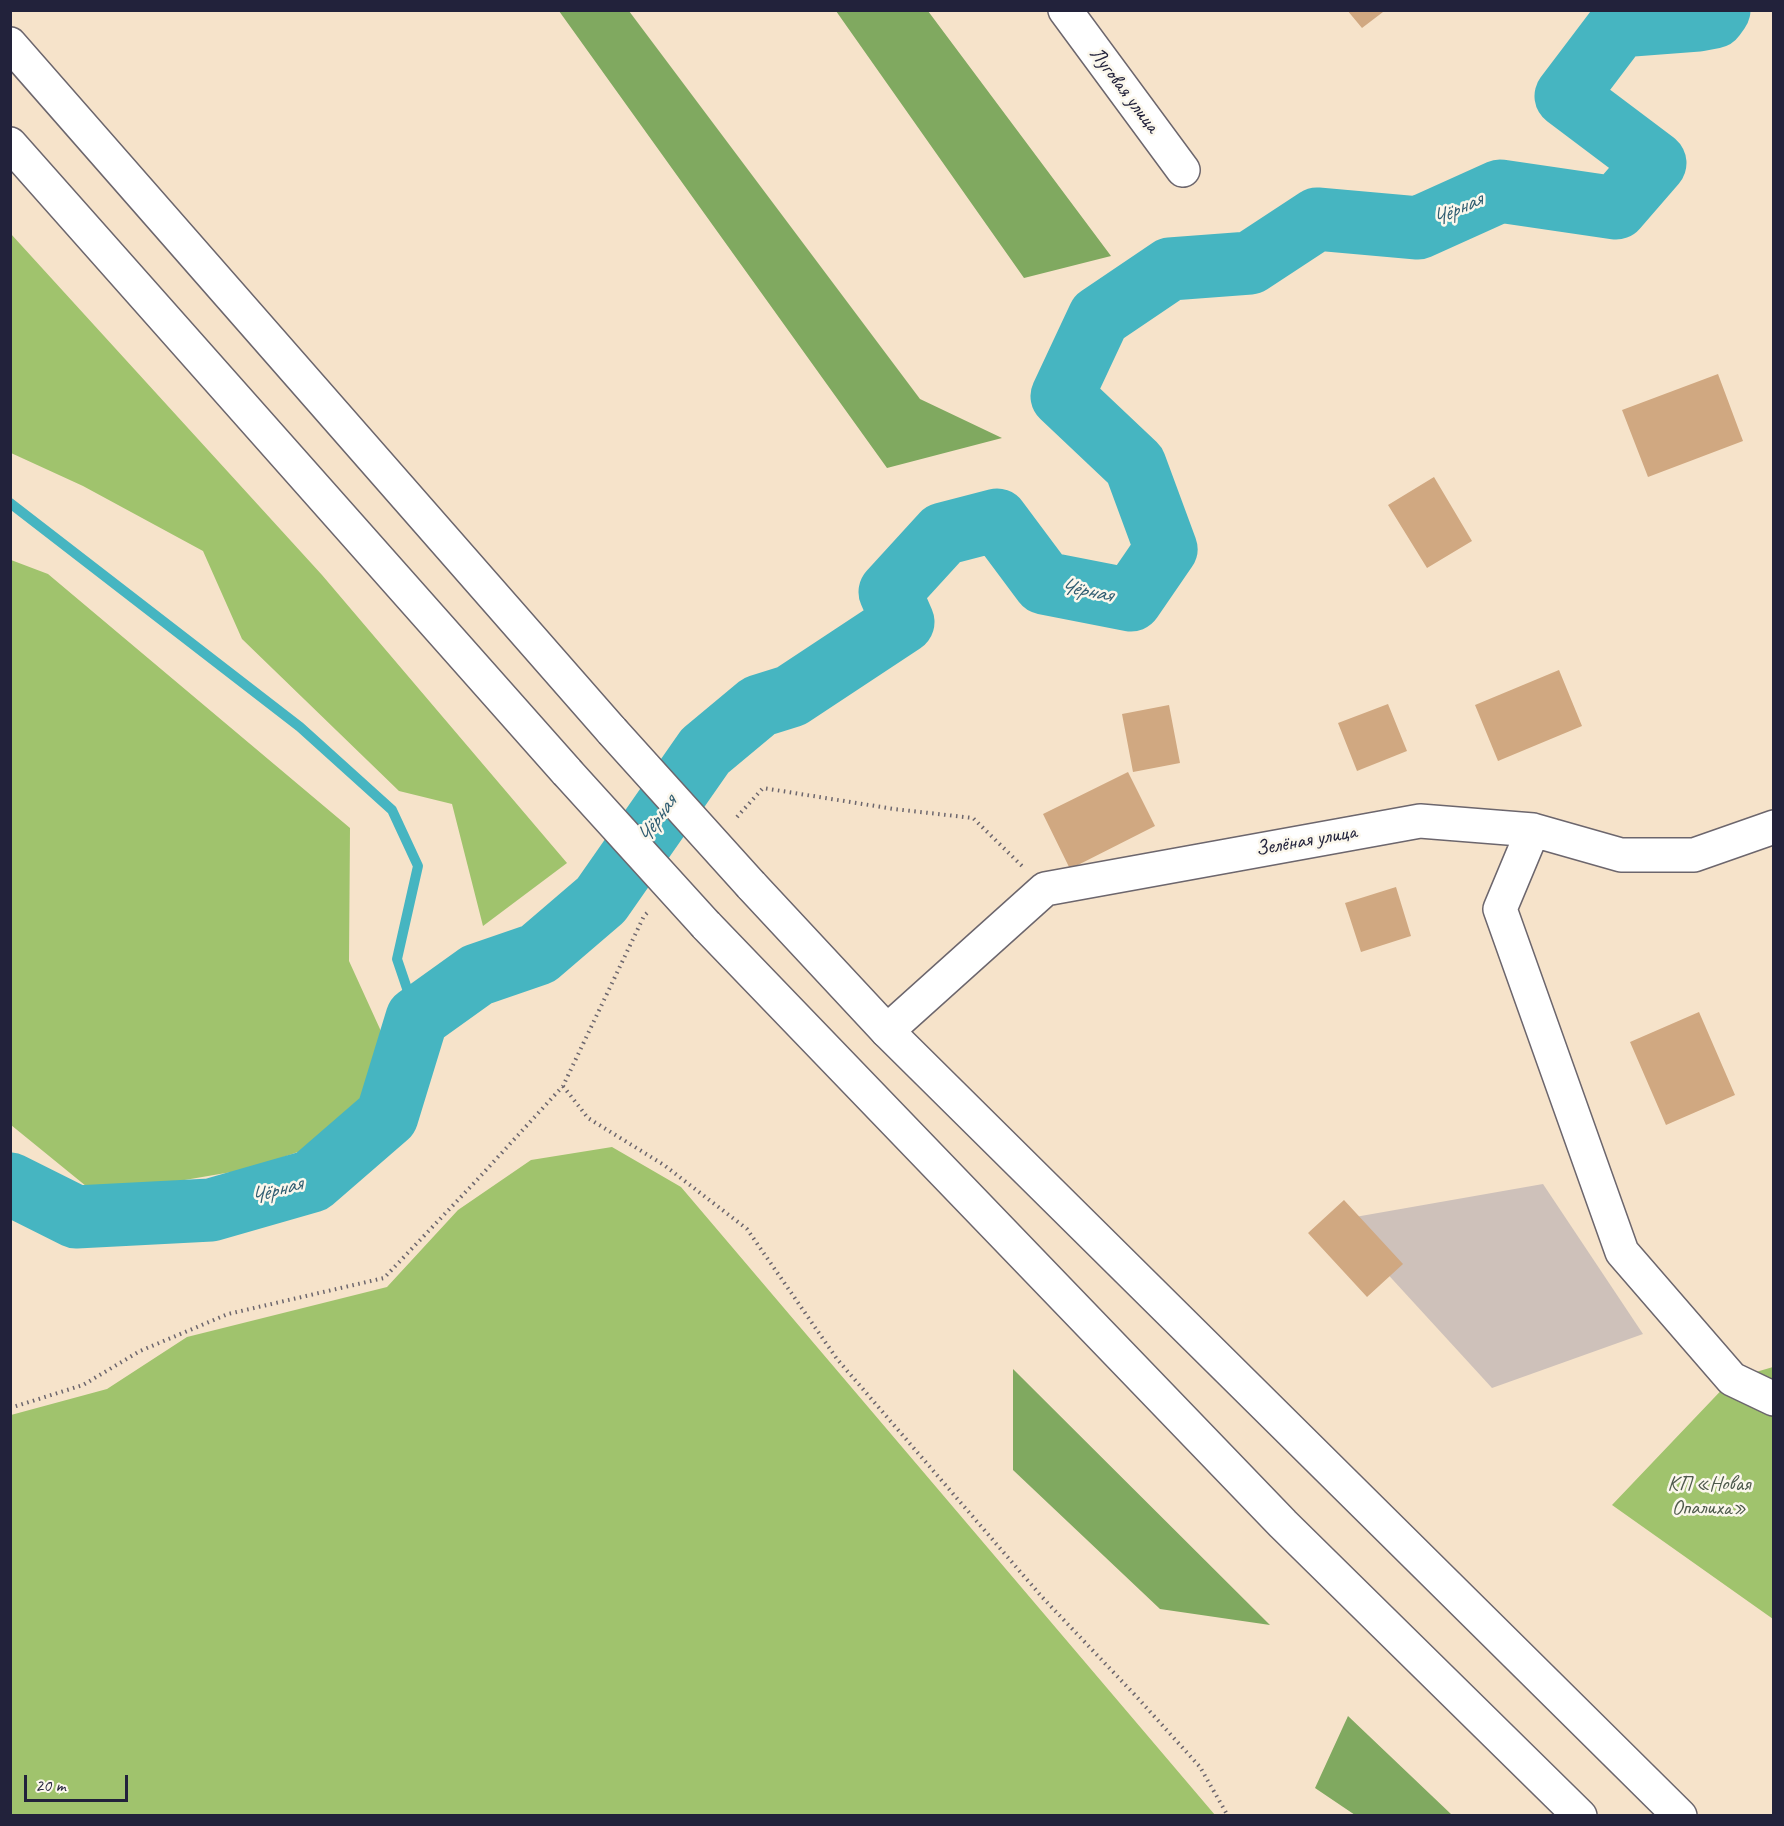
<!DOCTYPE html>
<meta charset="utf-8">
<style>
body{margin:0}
#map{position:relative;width:1784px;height:1826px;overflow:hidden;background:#f6e3ca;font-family:Caveat,sans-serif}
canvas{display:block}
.frame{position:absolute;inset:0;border:12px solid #22223b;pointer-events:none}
.scale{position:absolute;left:24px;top:1775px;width:104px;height:27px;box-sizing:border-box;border:3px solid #22223b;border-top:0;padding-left:8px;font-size:18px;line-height:21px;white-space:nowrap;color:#22223b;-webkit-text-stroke:4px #fbf7ec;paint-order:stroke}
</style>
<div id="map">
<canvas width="1784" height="1826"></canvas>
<div class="frame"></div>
<div class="scale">20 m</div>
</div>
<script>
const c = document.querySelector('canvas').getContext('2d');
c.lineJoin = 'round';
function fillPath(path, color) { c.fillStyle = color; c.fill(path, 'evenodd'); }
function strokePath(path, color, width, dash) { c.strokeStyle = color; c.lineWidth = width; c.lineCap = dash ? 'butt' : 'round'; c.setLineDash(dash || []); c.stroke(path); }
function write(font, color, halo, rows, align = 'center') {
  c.font = font + ' Caveat,sans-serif'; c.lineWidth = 5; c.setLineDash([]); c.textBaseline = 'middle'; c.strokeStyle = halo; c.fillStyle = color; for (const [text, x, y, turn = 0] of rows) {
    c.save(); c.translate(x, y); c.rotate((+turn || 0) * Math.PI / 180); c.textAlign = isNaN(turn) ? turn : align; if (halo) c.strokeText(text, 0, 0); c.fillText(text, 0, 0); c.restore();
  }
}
fillPath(new Path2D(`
 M1543,1184L1643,1334L1492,1388L1338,1220Z`), '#cec1ba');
fillPath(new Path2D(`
 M11,234L322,575L567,863L483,926L452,804L399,791L242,639L203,551L83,486L11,453Z
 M11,560L48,574L350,828L349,961L390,1051L364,1129L249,1169L97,1195L11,1125Z
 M612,1147L681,1187L1215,1815H11V1415L107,1389L187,1337L387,1287L458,1210L531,1160Z
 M1773,1367V1619L1612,1505L1732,1379Z`), '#a0c36d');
fillPath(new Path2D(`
 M559,11H629L920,399L1002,438L887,468Z
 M836,11H928L1111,256L1024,278Z
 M1013,1369L1270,1625L1160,1609L1013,1470Z
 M1348,1716L1452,1815H1355L1315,1788Z`), '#80a960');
strokePath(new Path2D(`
 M10,503L300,727L392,810L418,866L397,959L417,1018`), '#46b5c1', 10);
strokePath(new Path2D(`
 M10,1184L76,1217L211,1210L312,1181L387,1116L417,1018L477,975L538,954L601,900L705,751L759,706L791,696L903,622L890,592L943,534L997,520L1044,583L1131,600L1166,549L1135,465L1062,396L1099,317L1170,269L1250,263L1317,219L1418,228L1500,191L1616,208L1655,163L1566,96L1619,26L1698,20L1714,17L1719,10`), '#46b5c1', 63);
fillPath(new Path2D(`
 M1347,10H1381L1383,12L1362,28Z
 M1718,374L1743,441L1648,477L1622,410Z
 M1434,477L1472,541L1427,568L1388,505Z
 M1559,670L1582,726L1498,761L1475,705Z
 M1388,704L1407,751L1357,771L1338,723Z
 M1169,705L1180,763L1133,772L1122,714Z
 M1128,772L1155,826L1070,869L1043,814Z
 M1396,887L1411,936L1361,952L1345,903Z
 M1699,1012L1735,1095L1666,1125L1630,1042Z
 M1344,1200L1403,1264L1367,1297L1308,1233Z`), '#d0a881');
const minor = new Path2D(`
 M1065,10L1183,170
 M1533,830L1500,909L1622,1252L1732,1379L1774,1399
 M887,1031L1045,889L1420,821L1533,830L1621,855H1694L1774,827`);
const major = new Path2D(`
 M10,44L612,731
 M10,144L567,772
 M751,885L887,1031L1680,1816
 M706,925L1283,1524L1580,1816`);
strokePath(minor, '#6c666d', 36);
strokePath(major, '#6c666d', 36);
strokePath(new Path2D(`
 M737,817L763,788L894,809L973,818L1022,866
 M563,1086L588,1118L664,1165L747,1229L837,1359L1042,1597L1135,1695L1200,1767L1228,1816
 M10,1408L83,1385L140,1351L228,1314L384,1278L476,1181L563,1086L644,916L648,912`), '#6c666d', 4, [1.5, 4.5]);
strokePath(minor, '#fff', 33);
strokePath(major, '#fff', 33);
const majorBridge = new Path2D(`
 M612,731L751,885
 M567,772L706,925`);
strokePath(majorBridge, '#6c666d', 36, []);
strokePath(majorBridge, '#fff', 33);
write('21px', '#22223b', '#fbf7ec', [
 ["Луговая улица",1124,90,53],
 ["Зелёная улица",1306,841,-10]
]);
write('21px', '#4e5a4c', '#fbf7ec', [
 ["КП «Новая",1709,1484],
 ["Опалиха»",1709,1508]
]);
write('italic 22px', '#305d71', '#fbf7ec', [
 ["Чёрная",1457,210,-25],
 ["Чёрная",1086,591,11],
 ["Чёрная",657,820,-55],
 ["Чёрная",276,1191,-16]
]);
</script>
